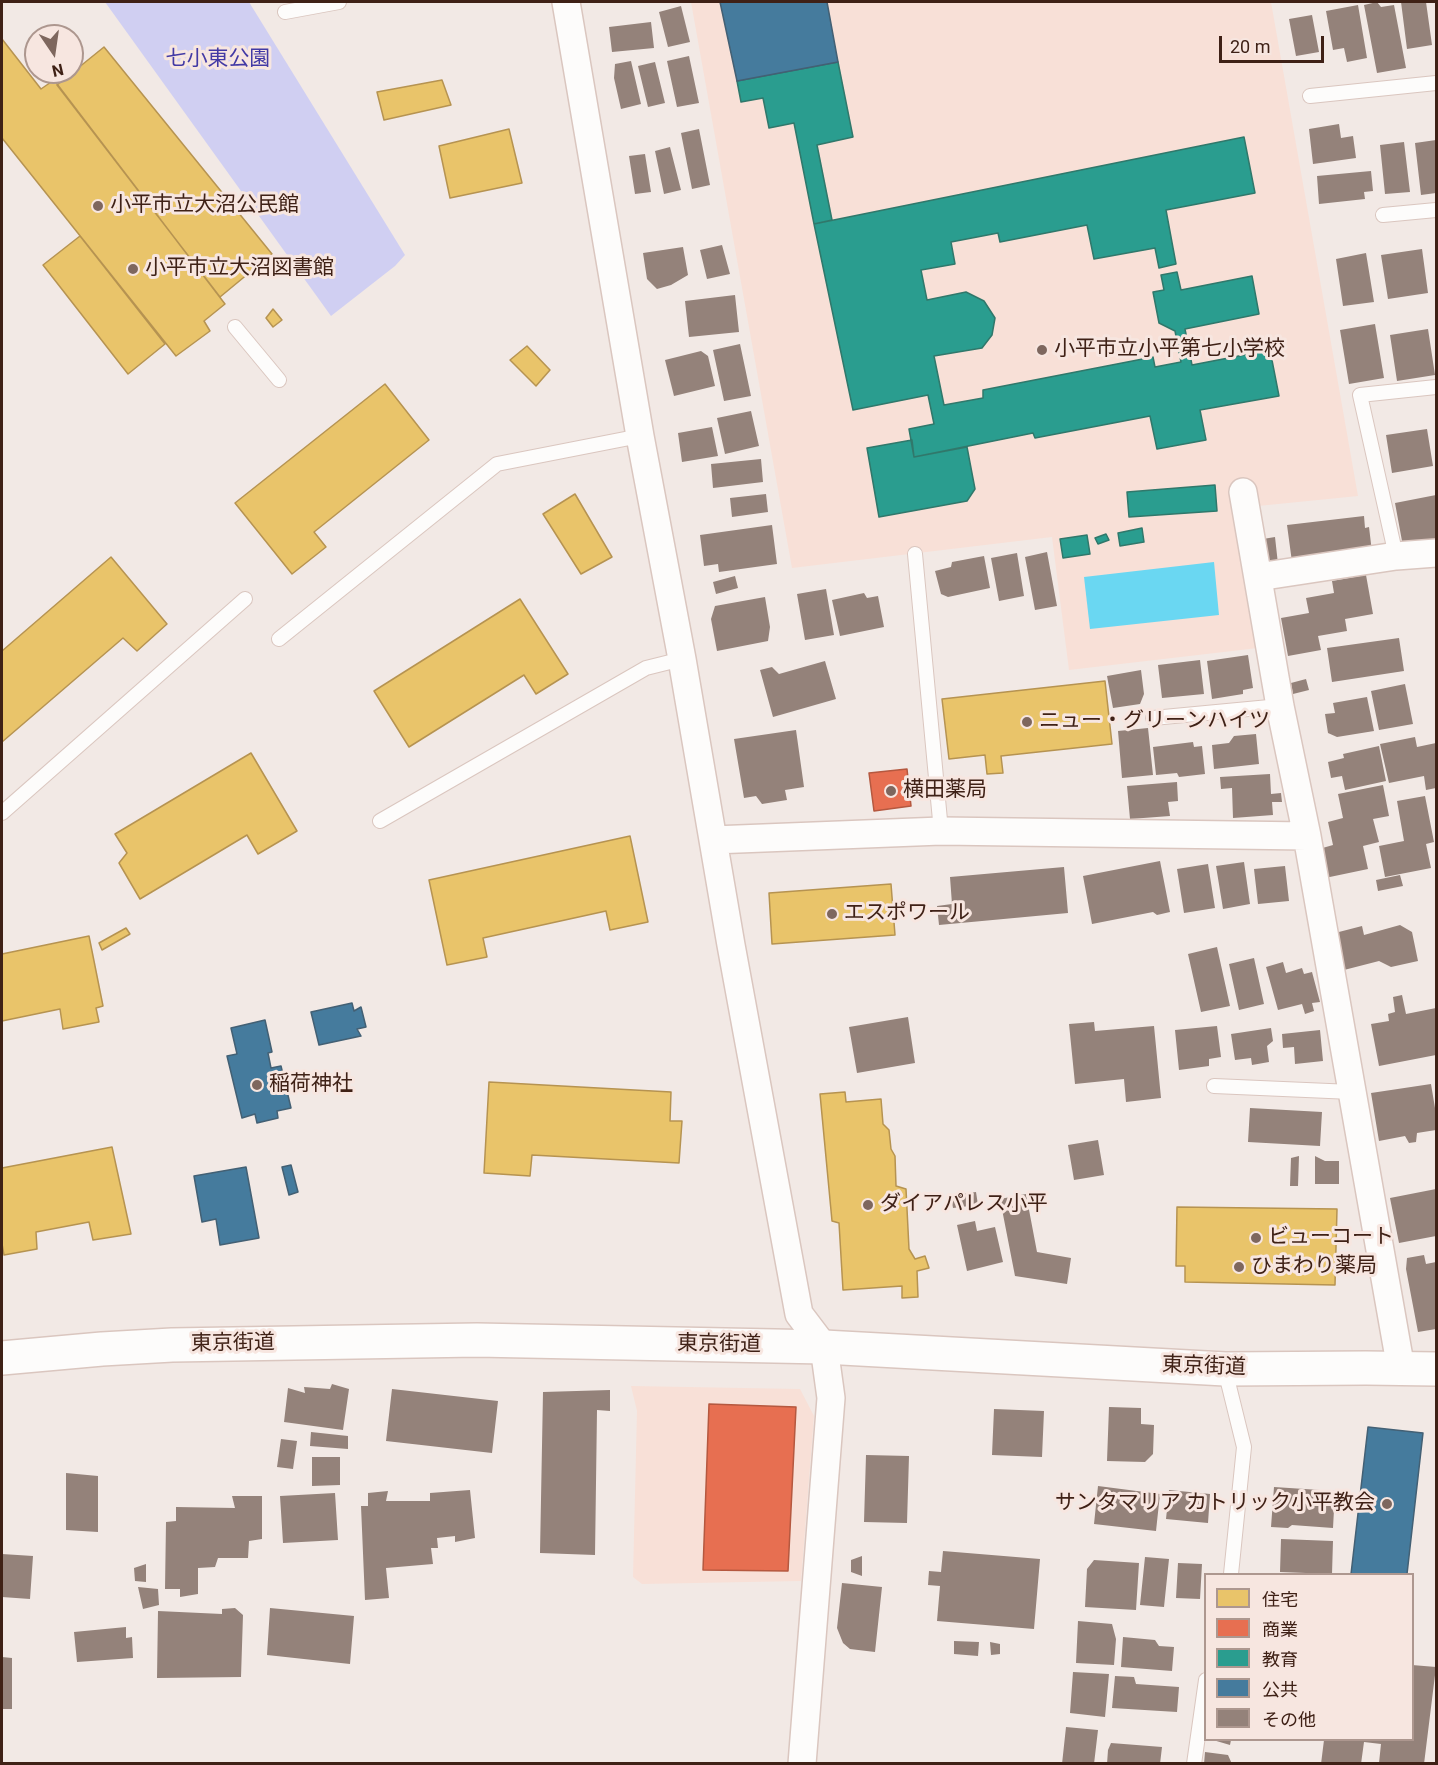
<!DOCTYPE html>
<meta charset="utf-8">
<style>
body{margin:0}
#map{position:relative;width:1438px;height:1765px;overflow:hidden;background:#f2e9e5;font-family:Roboto,"Noto Sans JP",sans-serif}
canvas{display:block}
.frame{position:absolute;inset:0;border:3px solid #3f2116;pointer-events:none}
.legend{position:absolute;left:1204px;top:1573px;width:210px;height:168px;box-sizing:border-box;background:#f7e6e0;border:2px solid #ad978f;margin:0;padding:8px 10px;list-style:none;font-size:18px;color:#3f2116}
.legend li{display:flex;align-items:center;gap:12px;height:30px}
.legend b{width:30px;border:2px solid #ad978f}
.north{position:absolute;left:24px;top:24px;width:60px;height:60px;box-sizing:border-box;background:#f7e6e0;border:2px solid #ad978f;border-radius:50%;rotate:167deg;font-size:16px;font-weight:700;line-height:24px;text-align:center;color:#3f2116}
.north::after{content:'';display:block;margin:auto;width:21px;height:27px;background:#7e675e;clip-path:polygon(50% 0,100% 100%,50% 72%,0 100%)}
.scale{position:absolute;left:1219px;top:36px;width:105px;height:27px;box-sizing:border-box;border:3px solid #3f2116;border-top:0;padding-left:8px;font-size:18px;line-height:21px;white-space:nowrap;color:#3f2116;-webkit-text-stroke:4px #f7e6e0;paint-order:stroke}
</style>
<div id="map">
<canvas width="1438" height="1765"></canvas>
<div class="frame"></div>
<ul class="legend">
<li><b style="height:16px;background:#e9c46a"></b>住宅</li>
<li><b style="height:16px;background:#e76f51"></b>商業</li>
<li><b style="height:16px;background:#2a9d8f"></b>教育</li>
<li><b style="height:16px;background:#457b9d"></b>公共</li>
<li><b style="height:16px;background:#94827a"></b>その他</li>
</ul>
<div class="north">N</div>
<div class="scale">20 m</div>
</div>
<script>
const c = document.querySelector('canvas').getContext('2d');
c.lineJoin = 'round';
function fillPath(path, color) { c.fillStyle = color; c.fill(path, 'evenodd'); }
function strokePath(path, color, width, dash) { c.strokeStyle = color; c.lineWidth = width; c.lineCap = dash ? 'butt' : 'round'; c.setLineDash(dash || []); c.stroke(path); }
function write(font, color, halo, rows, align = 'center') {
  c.font = font + ' Roboto,"Noto Sans JP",sans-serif'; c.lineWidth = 6; c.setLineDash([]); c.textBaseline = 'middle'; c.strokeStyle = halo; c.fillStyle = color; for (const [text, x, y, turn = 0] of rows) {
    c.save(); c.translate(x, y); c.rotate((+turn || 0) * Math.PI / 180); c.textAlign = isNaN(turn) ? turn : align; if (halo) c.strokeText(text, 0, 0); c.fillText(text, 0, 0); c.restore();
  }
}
fillPath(new Path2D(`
 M691,2H1271L1358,496L1258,506V648L1069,670L1052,537L792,568Z
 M631,1386L800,1389L814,1416L801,1581L642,1584L633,1577L637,1411Z`), '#f8e0d7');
fillPath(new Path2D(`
 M105,2H249L405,255L395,266L331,316Z`), '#d0cff2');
fillPath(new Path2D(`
 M1214,562L1219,615L1090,629L1084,577Z`), '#6ad7f2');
const homes = new Path2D(`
 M2,39L41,89L54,80L225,304L204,321L210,331L176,356L2,138Z
 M104,47L272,254L220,297L57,85Z
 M442,80L451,105L384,120L377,92Z
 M509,129L522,183L450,198L439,146Z
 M80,236L165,344L128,374L43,265Z
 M273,309L282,320L273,327L266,318Z
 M527,346L550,370L536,386L510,360Z
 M385,384L429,440L314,532L326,547L292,574L235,503Z
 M575,494L612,557L581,574L543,514Z
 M111,557L167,624L137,651L123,638L2,742V651Z
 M520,599L568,674L536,694L524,675L409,747L374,691Z
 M1105,681L1112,744L1001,756L1003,773L987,774L985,755L949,759L942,699Z
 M251,753L297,831L258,854L247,835L140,899L119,863L127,853L115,834Z
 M630,836L648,922L610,930L606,911L483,938L487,957L447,965L429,880Z
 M891,884L895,935L772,944L769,893Z
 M126,928L130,934L102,950L99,943Z
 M89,936L103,1006L96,1008L99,1022L63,1029L60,1009L2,1021V954Z
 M489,1082L671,1092L670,1121H682L679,1163L532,1155L530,1176L484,1173Z
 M845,1092L846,1102L881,1099L883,1124L889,1130L891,1149L895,1156L896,1186L906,1189L909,1249L915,1259L925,1256L929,1268L917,1271L918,1297L902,1298V1286L843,1290L839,1223L832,1221L820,1094Z
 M112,1147L131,1234L93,1240L89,1222L36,1232L37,1249L4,1255L2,1244V1168Z
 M1177,1207L1337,1209L1335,1285L1185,1282V1266H1176Z`);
fillPath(homes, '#e9c46a');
strokePath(homes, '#b69351', 1.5);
const shops = new Path2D(`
 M907,769L911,806L874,811L869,773Z
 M709,1404L796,1407L788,1571L703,1570Z`);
fillPath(shops, '#e76f51');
strokePath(shops, '#b5583f', 1.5);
const schools = new Path2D(`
 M838,62L853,137L817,145L832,220L814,224L794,123L769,128L763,98L741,102L737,81Z
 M1244,137L1255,193L1166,210L1176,264L1159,268L1155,248L1094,259L1087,225L1000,242L998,233L951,242L955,264L921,270L927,300L966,292L984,301L995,318L992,335L982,348L934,356L944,405L983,398V390L1153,357L1155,367L1181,362L1175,331L1159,323L1153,292L1164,290L1161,275L1177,272L1181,290L1252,276L1259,314L1185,329L1192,365L1270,350L1279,396L1200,410L1206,440L1157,449L1150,416L1035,438L1033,433L914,457L909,429L934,424L928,395L853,410L814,224Z
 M912,440L914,457L967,447L975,489L967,501L879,517L867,448Z
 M1215,485L1217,511L1129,517L1127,492Z
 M1142,528L1144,542L1120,546L1118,533Z
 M1106,534L1109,540L1098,544L1095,538Z
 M1087,535L1090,554L1063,558L1060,539Z`);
fillPath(schools, '#2a9d8f');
strokePath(schools, '#30786b', 1.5);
const public = new Path2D(`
 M720,2H827L838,62L737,81Z
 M352,1003L354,1011L361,1007L366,1027L357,1029L361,1036L319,1045L311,1012Z
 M265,1020L272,1052L268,1053L271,1068L281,1066L291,1108L277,1111L278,1118L257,1123L255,1114L242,1118L227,1056L237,1054L231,1028Z
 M291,1165L298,1192L289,1195L282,1167Z
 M246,1167L259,1238L220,1245L216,1219L202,1222L194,1176Z
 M1368,1427L1423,1433L1407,1574H1351Z`);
fillPath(public, '#457b9d');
strokePath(public, '#436074', 1.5);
fillPath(new Path2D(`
 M1377,2L1381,7L1394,5L1406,68L1377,73L1364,5Z
 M1401,2H1426L1432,45L1407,49Z
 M1358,5L1367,58L1347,62L1344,48L1333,50L1326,11Z
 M681,6L690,42L668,47L659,12Z
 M1312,15L1319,52L1296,56L1289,19Z
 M651,22L654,48L612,52L609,27Z
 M689,56L699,103L677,107L667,61Z
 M631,61L641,104L621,109L614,78L615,64Z
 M655,62L665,103L648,107L638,66Z
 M1339,124L1341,138L1353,136L1356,158L1313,164L1309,129Z
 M699,129L710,185L692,189L681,133Z
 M1436,140V193L1421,195L1415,143Z
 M1404,142L1410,192L1385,194L1380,145Z
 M670,147L681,190L664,194L655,151Z
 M645,154L651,192L635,194L629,156Z
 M1371,171L1373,191L1364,192L1365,199L1319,204L1317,176Z
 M722,245L730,274L707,279L700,250Z
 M683,247L688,275L671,285L657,289L647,279L643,253Z
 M1422,249L1428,293L1388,299L1381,255Z
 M1366,253L1374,302L1343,306L1336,259Z
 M735,295L739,332L689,337L685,301Z
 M1375,324L1384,378L1349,384L1340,330Z
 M1428,329L1435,375L1397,381L1390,335Z
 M740,344L751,396L724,401L713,350Z
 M701,351L708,356L715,386L674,396L665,360Z
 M751,411L759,446L725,454L717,418Z
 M712,427L718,456L682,462L678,433Z
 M1427,429L1433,466L1392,473L1386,435Z
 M761,459L763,482L713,488L711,464Z
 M766,494L768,512L732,517L730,498Z
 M1436,495V542L1407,548L1406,541H1402L1395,503Z
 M1364,516L1365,528L1369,527L1372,552L1292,562L1287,525Z
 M772,525L777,564L719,572L718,564L704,566L700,535Z
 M1275,537L1278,564L1266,565L1263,539Z
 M1047,552L1057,606L1035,610L1025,557Z
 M1017,553L1024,596L999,601L991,558Z
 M984,556L990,588L948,597L941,594L935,571L951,567L952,562Z
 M1366,575L1373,614L1345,619L1347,631L1318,636L1321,650L1288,656L1281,618L1309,613L1306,598L1334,593L1332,581Z
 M735,576L738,588L716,594L713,582Z
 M826,589L834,635L805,640L797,594Z
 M864,593L867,598L878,596L884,627L840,636L832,600Z
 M765,597L770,627L768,641L717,651L711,619L715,606Z
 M1399,638L1404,671L1332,682L1327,648Z
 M1248,655L1253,688L1243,690V694L1212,699L1207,661Z
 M1200,660L1204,694L1162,698L1158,665Z
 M825,661L836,699L773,717L760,670L772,667L779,674Z
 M1141,670L1144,694L1140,704L1113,708L1107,676Z
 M1306,679L1309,690L1293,694L1291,683Z
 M1405,684L1413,724L1379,730L1371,691Z
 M1367,697L1374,731L1337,737L1328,733L1325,714L1335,713L1333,703Z
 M1148,728L1153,775L1122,778L1118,731Z
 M796,730L804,787L785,790L787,800L762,804L756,796L744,798L734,739Z
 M1256,734L1259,764L1214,769L1212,745L1229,743L1234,736Z
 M1415,737L1417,747L1436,743V788L1426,790L1424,776L1389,783L1380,744Z
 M1193,742L1194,747L1202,746L1205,774L1179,777L1177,773L1156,775L1153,747Z
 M1379,746L1386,781L1345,790L1342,776L1331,778L1328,762L1344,758L1343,754Z
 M1270,774L1271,794L1281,793L1282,802H1272L1273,815L1233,818L1232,788L1221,789L1220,777Z
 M1177,782L1178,801L1168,802L1170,816L1130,819L1127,786Z
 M1383,785L1389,816L1373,819L1379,842L1363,846L1368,869L1325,878L1319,849L1333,845L1328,822L1343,818L1338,794Z
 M1425,796L1434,842L1426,844L1431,868L1385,877L1379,846L1404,841L1397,801Z
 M1160,861L1170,912L1157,915L1153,912L1092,924L1083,876Z
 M1244,862L1250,904L1223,909L1216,866Z
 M1208,864L1215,908L1184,913L1177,869Z
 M1285,866L1289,901L1258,904L1254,869Z
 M1064,867L1068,913L939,925L937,906L952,904L950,877Z
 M1400,875L1403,886L1378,891L1376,880Z
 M1400,925L1412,932L1418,961L1391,967L1379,961L1344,970L1335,933L1362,926L1364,935Z
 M1217,947L1230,1006L1201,1012L1188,954Z
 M1254,958L1264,1004L1239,1010L1229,964Z
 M1283,962L1286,973L1302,968L1304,974L1312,972L1320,1002L1312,1003L1314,1011L1305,1014L1302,1004L1278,1010L1266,967Z
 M1402,995L1406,1014L1436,1008V1055L1379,1066L1371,1024L1389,1021L1388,1014L1395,1012L1393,997Z
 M908,1017L915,1063L857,1073L849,1027Z
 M1094,1022L1095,1031L1154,1026L1161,1098L1126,1102L1124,1079L1075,1084L1069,1024Z
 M1217,1026L1221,1057L1209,1059V1066L1179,1070L1175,1030Z
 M1271,1028L1273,1041L1267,1046L1269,1062L1252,1065L1251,1058L1235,1060L1231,1034Z
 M1320,1030L1323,1061L1295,1064L1294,1047L1283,1048L1282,1034Z
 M1431,1084L1436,1114V1130L1417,1133L1416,1142L1409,1143L1405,1136L1379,1141L1371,1093Z
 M1250,1108L1322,1112L1320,1146L1248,1142Z
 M1098,1140L1104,1175L1074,1180L1068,1145Z
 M1299,1156L1298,1186H1290L1291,1158Z
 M1315,1156L1325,1161H1339V1184H1315Z
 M1436,1189V1236L1399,1243L1390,1198Z
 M976,1192L978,1205L953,1208L951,1195Z
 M1026,1194L1037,1252L1071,1258L1067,1284L1015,1276L1000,1199Z
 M975,1221L977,1231L995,1227L1003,1262L967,1271L957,1225Z
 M1424,1255L1426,1264L1436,1262V1329L1418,1332L1406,1269L1407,1258Z
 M332,1384L349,1389L343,1430L284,1422L288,1388L305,1393L304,1387L330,1389Z
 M392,1389L498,1401L492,1453L386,1441Z
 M610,1390V1411L597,1410L595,1555L540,1553L543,1392Z
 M1109,1407L1141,1408V1424L1154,1425L1153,1454L1145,1462L1107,1461Z
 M994,1409L1044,1411L1042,1457L992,1455Z
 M311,1432L348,1436V1449L310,1446Z
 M281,1439L297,1441L293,1469L277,1467Z
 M866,1455L909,1456L907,1523L864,1522Z
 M312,1457H340V1485L312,1486Z
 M66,1473L98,1476V1532L66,1530Z
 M1098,1486L1160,1494L1156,1531L1094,1524Z
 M1274,1487L1335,1491L1333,1528L1292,1525L1288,1528L1271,1527Z
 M470,1490L475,1538L455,1542V1536L437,1538L438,1548H431L433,1564L386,1568L389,1598L365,1600L361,1506H368V1493L388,1491L386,1501H430V1493Z
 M1169,1490L1210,1494L1208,1523L1166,1519Z
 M335,1493L338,1540L283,1543L280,1496Z
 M232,1496H262V1539L249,1541L248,1558H218L215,1567L198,1568V1594L180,1597V1589H165L166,1522L176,1521V1507L235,1508Z
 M1281,1539L1333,1541L1332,1574L1280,1572Z
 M943,1551L1040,1559L1034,1629L937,1621L940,1586L928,1585L929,1571L941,1572Z
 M2,1554L33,1556L30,1599L2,1597Z
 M862,1556V1576L851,1572V1560Z
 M1145,1557L1169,1559L1164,1607L1140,1605Z
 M1094,1560L1139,1563L1136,1610L1085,1607L1087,1569Z
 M1178,1563L1202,1564L1200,1599L1176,1598Z
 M146,1564V1582L135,1581L134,1568Z
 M842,1583L882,1587L875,1652L850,1649L843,1643L837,1628Z
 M138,1587L158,1589L159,1605L143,1609Z
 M235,1608L243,1615L241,1677L157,1678L158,1611L222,1614V1609Z
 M270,1608L354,1616L350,1664L267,1655Z
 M1078,1621L1112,1624L1116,1639L1114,1665L1076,1663Z
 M126,1627V1638L132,1637L133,1658L77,1662L74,1632Z
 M1123,1637L1155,1640L1159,1646L1174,1647L1172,1671L1121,1667Z
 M954,1641L979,1642L978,1656L954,1654Z
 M990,1642L1000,1644V1654L991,1655Z
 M2,1657L12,1658V1709H2Z
 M1412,1665L1436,1667L1424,1764L1379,1763L1381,1744L1364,1742L1361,1764H1321L1324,1740H1412Z
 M1073,1672L1109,1674L1105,1717L1070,1713Z
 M1115,1676L1134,1677L1136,1684L1179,1687L1177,1712L1112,1708Z
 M1066,1727L1098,1730L1094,1764H1062Z
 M1213,1740H1231L1230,1745Z
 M1111,1743L1162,1747L1160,1764H1107L1108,1750Z
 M1205,1752L1228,1755L1232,1764H1204Z`), '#94827a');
const lane = new Path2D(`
 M285,12L339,2
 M1310,96L1436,83
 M1383,215L1436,210
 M235,327L279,380
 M915,554L941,831
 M1396,556L1360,395L1436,387
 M279,639L497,464L640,436
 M1153,718L1280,706
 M2,813L245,599
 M380,821L646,668L682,659
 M1214,1086L1352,1092
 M1225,1370L1244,1447L1231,1574
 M1194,1764L1206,1680`);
const street = new Path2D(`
 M566,2L640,436L682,659L731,945L799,1314L824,1347L831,1398L802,1764
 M1243,492L1280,706L1307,836L1401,1369
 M1258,577L1396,556L1436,553
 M713,840L941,831L1307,836`);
const secondary = new Path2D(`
 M2,1358L102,1349L172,1345L477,1340L824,1347L1225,1369L1366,1368L1436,1369`);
strokePath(lane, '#dac6bf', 16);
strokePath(street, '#dac6bf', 30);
strokePath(secondary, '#dac6bf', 36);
strokePath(lane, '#fdfcfb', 14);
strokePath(street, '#fdfcfb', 27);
strokePath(secondary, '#fdfcfb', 33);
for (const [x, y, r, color] of [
 [98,206,6,"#7e675e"],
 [133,269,6,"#7e675e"],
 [1042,350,6,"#7e675e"],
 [1027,722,6,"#7e675e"],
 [891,791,6,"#7e675e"],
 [832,914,6,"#7e675e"],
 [257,1085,6,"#7e675e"],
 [868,1205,6,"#7e675e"],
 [1256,1238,6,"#7e675e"],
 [1239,1267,6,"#7e675e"],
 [1387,1504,6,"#7e675e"]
]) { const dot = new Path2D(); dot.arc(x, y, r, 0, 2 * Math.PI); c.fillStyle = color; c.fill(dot); strokePath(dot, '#f7e6e0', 2); }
write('21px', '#433aa5', '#f7e6e0', [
 ["七小東公園",218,60]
]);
write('21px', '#3f2116', '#f7e6e0', [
 ["小平市立大沼公民館",110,206],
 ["小平市立大沼図書館",145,269],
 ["小平市立小平第七小学校",1054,350],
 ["ニュー・グリーンハイツ",1039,722],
 ["横田薬局",903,791],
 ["エスポワール",844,914],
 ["稲荷神社",269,1085],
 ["ダイアパレス小平",880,1205],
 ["ビューコート",1268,1238],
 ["ひまわり薬局",1251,1267],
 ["サンタマリア カトリック小平教会",1375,1504,"right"]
], 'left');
write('21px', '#3f2116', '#f7e6e0', [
 ["東京街道",233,1344,-1],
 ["東京街道",719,1345,1],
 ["東京街道",1204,1367,2]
]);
</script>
